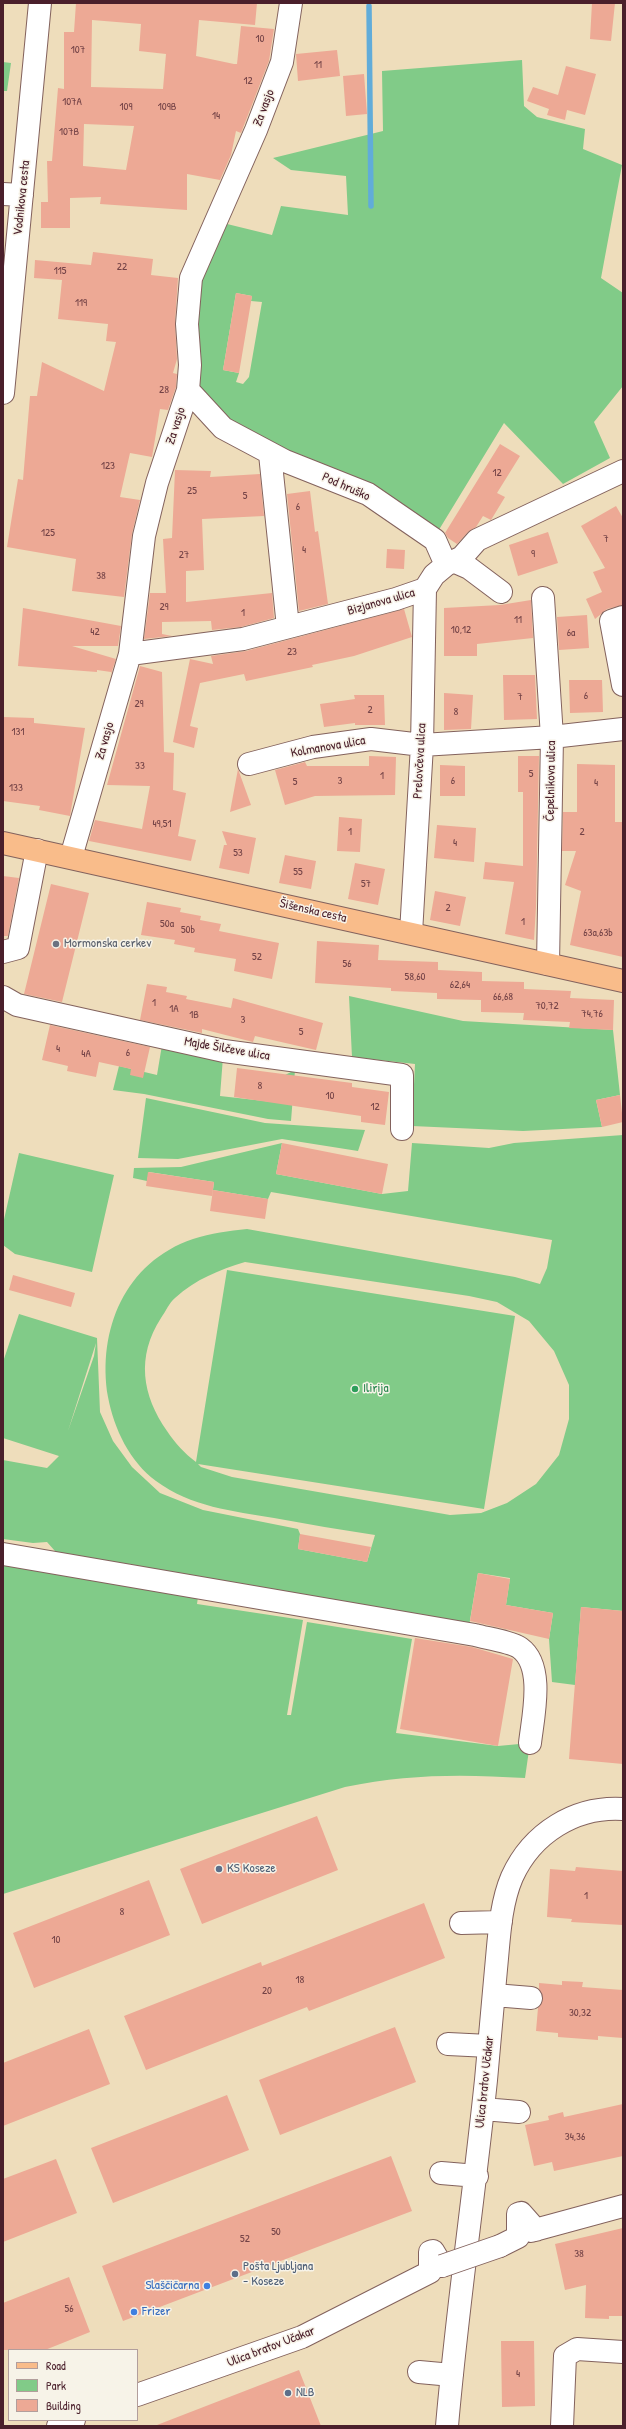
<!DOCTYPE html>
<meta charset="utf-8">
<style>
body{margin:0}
#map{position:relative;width:626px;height:2429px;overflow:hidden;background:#edb;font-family:"Patrick Hand",sans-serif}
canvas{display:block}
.frame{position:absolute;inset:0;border:4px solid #4a1f2b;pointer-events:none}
.legend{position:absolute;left:8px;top:2349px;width:130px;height:72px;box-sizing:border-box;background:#f7f3e8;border:1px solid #b29e9c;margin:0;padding:5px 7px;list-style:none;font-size:12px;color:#4a1f2b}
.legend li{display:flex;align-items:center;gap:8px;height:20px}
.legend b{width:20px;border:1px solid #b29e9c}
</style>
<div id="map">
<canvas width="626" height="2429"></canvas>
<div class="frame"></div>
<ul class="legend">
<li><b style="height:5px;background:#f9bc8a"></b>Road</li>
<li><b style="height:11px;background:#81cb88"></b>Park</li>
<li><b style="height:11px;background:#eda995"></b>Building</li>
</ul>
</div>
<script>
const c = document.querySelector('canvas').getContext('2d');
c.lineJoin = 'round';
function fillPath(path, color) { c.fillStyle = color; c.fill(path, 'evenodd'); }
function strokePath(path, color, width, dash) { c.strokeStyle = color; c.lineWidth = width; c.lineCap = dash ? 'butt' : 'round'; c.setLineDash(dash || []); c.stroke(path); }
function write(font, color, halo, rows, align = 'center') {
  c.font = font + ' "Patrick Hand",sans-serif'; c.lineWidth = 3; c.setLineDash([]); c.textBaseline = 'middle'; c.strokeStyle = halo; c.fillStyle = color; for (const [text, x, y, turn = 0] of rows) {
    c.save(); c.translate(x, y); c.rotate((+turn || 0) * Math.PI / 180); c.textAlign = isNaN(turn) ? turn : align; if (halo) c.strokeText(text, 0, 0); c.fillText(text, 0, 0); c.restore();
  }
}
fillPath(new Path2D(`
 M522,60L524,106L537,117L585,129L583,149L622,165L601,278L623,293V386L594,422L610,458L563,484L504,423L437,533L231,427L199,387L196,365V284L223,223L272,235L281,206L348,215L346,176L291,170L273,158L383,131L382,71ZM236,293L252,296L251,301L262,302L249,377L243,384L236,382L239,373L223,370Z
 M3,62L11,63L7,91H3Z
 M349,996L463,1021L613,1030L620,1095L596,1100L602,1127L523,1131L412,1126L415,1064L352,1057Z
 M162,1045L223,1057L220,1096L282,1103L285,1075L295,1070L291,1121L268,1119L144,1094L113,1090L119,1066L157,1075Z
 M146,1098L265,1123L365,1130L358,1151L282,1139L178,1159L138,1158Z
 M623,1135V1611L581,1607L575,1685L552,1682L549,1639L553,1613L506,1605L510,1578L478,1573L469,1626L62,1559L47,1542L33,1543L3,1539V1460L47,1468L59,1456L3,1438V1362L19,1314L97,1338L100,1412L113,1441L132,1467L160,1493L203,1510L298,1529L300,1534L298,1549L367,1562L375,1535C341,1530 308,1524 274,1518C233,1511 191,1507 156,1481C130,1462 114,1429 108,1397C97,1330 125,1262 193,1239C211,1233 229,1231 247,1229L515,1277L540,1284L547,1268L552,1240L271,1192L268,1199L213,1190L214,1182L149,1172L147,1181L133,1178L134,1168L181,1167L282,1143L276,1174L382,1194L408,1191L412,1143L489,1148L514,1143ZM245,1262L469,1296L497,1302L529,1321L554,1351L569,1385V1419L559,1455L536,1484L507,1503L481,1513L450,1515L232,1477L201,1467L198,1464L484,1509L515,1316L227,1270L196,1462C185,1454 175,1443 167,1431C142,1395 136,1357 161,1318C166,1311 169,1303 175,1298C196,1279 219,1270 245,1262ZM96,1343L94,1356L68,1431Z
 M19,1153L114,1175L92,1272L15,1254L3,1245V1224Z
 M3,1563L198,1597L197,1604L303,1620L287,1715H291L307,1622L412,1639L396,1733L498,1746L530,1743L525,1778C462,1774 407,1774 345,1787L3,1894Z`), '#81cb88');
strokePath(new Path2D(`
 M369,6L371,206`), '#61acd9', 5.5);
fillPath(new Path2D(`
 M76,3H257L255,25L199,20L196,56L234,64H237L241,26L274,29L269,61L241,133L236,131L231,155L220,180L187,174V210L100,204L101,197L70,198V228H41V202H48L47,161H52L58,88L64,89V32H74ZM92,20L141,24L139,51L166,54L163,89L91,87ZM84,124L134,126L126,170L83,166Z
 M592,3H615L611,41L590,39Z
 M337,50L340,76L298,81L296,54Z
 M566,66L596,74L585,115L567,110L565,120L547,115L549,109L527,101L533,87L558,95Z
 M364,74L367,114L346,116L343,76Z
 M93,252L153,259L151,275L178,278L175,323L177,359L173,373L177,374L176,387L168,410L160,409L152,457L130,453L120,497L140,500L132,534L124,597L72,591L76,559L7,547L18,479L23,480L30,396H37L42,362L104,391L116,342L106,341L108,324L58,319L62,280L34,278L35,260L91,265Z
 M236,293L252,296L239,373L223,370Z
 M500,444L520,456L497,493L505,497L491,520L483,516L476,527L468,532L457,544L448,538L445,533Z
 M175,470L211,471L210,477L260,474L264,516L202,519L204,570L186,571V602L272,593L274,618L241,627L212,630L211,621L162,622V634L172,636L144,639L150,593H166L163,539L172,538Z
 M310,491L315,532L318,531L328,604L299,611L287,494Z
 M616,506L623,518V605L607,609L595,619L586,599L602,592L593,572L605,568L581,526Z
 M548,532L558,563L518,576L509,545Z
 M387,549L405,550L404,569L386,568Z
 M531,600L533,638L477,644V656H444V608L500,605Z
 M23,608L121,626L118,646H72L116,659L111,674V672L97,670V672L18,666Z
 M404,609L412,637L354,656L312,665L313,667L246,681L244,674L200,683L190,726L198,728L194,748L173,742L190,659L213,664L211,656L246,651Z
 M587,615L589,648L559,650L557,617Z
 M140,666L162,672L164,752L174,753L173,790L186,793L178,836L196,840L191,861L89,841L95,820L142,829L150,786L107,785Z
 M503,675H535L537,719L504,720Z
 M569,680H602L603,712L570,713Z
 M444,693L473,695L471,729L444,730Z
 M354,695H384L385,725H355V723L324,727L320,704L355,699Z
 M3,717L34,718V723L85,728L70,816L39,810L40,806L3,801Z
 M369,756L396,757L395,795L315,796L285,805L275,770L305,762L307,766H369Z
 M518,756H539L536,907L534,940L505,934L514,882L483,879L485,862L523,866V792H518Z
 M577,764L615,765V822H623V957L570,945L581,891L565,885L576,851H562L563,812H577Z
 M440,765L465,766V796H440Z
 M238,769L251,805L230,812Z
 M339,817L362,819L360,852L337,851Z
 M437,825L476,828L474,862L434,858Z
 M222,831L256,838L249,874L219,868L224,845H227Z
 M285,855L316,861L311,889L279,883Z
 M355,863L385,869L378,905L348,899Z
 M3,876L19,878L8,936H3Z
 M51,884L89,893L62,1002L24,994Z
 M435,891L466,897L460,926L430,920Z
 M147,902L181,908L180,912L201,916L200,920L221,924L219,931L279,943L272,979L234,971L236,959L194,952L195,948L174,944L175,940L141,935Z
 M317,941L379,945L378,960L438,962V970L482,972V981L524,982V989L571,991L570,998L614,1000L613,1030L569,1028L570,1022L523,1020L524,1013L481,1012V1000L437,999V993L391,991V988L315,983Z
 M147,984L167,987L166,992L187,996L186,999L231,1008L233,998L323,1023L316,1050L255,1036L253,1042L202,1029V1033L140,1020Z
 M50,1025L150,1047L143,1078L130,1075L131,1069L99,1062L96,1077L67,1071L68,1066L42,1060Z
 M237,1068L352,1083V1087L389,1092L385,1125L361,1122V1116L234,1097Z
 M620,1095L623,1122L602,1127L596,1100Z
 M282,1143L388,1164L382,1194L276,1174Z
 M148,1172L214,1182L212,1196L146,1186Z
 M213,1190L268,1199L265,1219L210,1211Z
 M13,1275L75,1293L71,1307L9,1290Z
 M300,1534L371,1547L367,1562L298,1549Z
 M478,1573L510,1579L506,1605L553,1613L549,1639L470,1621Z
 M581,1607L623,1611V1764L569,1759Z
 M415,1638L472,1647L513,1659L498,1746L400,1729Z
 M317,1816L338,1870L202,1924L180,1869Z
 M576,1867L623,1871V1925L571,1922L572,1919L547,1917L550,1869L575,1871Z
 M149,1880L170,1935L34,1988L13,1933Z
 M424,1903L445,1958L309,2011L307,2007L146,2070L124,2016L261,1962L262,1966Z
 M562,1981L583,1982L582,1987L623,1990V2038L598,2036V2040L558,2037V2033L536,2031L538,2008L543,1999L539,1989V1983L562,1985Z
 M395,2027L416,2082L280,2135L259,2080Z
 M89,2029L110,2084L3,2126V2063Z
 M227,2095L249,2150L113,2203L91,2148Z
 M623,2104V2156L554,2171L552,2162L534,2166L525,2125L549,2120L548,2116L563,2112L564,2117Z
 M391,2156L412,2211L123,2321L102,2266Z
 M56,2159L77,2213L3,2242V2179Z
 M623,2228V2316H609V2319L585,2318L586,2285L565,2290L555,2244Z
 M69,2277L90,2332L45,2350H3V2303Z
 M501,2341H534L535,2406L502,2407Z
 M299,2370L321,2426H158L157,2425Z`), '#eda995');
const minor = new Path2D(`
 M3,194L22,195
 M188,390L223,428L285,461L368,494L435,540L446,565
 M3,393L40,3
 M270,454L288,627
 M453,561L469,568L501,592
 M543,598L552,737L548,964
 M623,617L611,621L623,685
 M130,654L243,639L396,599L425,589L434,575L446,565L462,557L477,540L623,471
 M249,764L313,747L371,739L422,745L552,737L623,729
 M71,857L130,654L144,536L157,483L188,390L190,365L187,324L191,278L256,130L282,62L291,3
 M411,933L422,745L425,589
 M3,952L18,948L37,850
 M3,997L17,1005L224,1051L402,1075V1129
 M3,1554L475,1635C485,1638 512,1642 520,1648C545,1666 533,1716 530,1743
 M461,1923L501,1922
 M494,1995L531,1998
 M448,2044L489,2046
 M483,2109L519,2112
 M441,2173L477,2176
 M531,2231L623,2206
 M500,2246L518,2237V2214L521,2213L536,2230
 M419,2372L452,2375
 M137,2395L302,2337L430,2272V2252L433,2251L442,2266
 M58,2426L74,2420
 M447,2426C457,2310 474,2196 486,2080C489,2043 493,2006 496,1969C499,1939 500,1905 512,1877C532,1833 575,1806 623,1809
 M562,2426L565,2356L577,2349L623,2352`);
const major = new Path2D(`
 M3,843L623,981`);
strokePath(minor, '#83625d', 24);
strokePath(major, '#83625d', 24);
strokePath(minor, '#fff', 22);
strokePath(major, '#f9bc8a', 22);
const minorBridge = new Path2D(`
 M442,2266L500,2246`);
strokePath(minorBridge, '#83625d', 24, []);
strokePath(minorBridge, '#fff', 22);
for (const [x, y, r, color] of [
 [56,944,4,"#6b7280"],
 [355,1389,4,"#2e9e5b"],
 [219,1869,4,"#5c6f8a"],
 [235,2274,4,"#5c6f8a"],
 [207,2286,4,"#3f7fe0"],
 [134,2312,4,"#3f7fe0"],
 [288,2393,4,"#5c6f8a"]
]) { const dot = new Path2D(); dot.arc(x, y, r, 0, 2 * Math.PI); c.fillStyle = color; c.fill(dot); strokePath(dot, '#f7f3e8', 1.5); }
write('11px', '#734246', null, [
 ["10",260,39],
 ["107",78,50],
 ["11",318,65],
 ["12",248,81],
 ["107A",72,102],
 ["109",126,107],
 ["109B",167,107],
 ["14",216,116],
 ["107B",69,132],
 ["22",122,267],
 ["115",60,271],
 ["119",81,303],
 ["28",164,390],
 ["123",108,466],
 ["12",497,473],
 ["25",192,491],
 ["5",245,496],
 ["6",298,507],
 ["125",48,533],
 ["7",606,539],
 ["4",304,550],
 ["9",533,554],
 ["27",184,555],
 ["38",101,576],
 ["29",164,607],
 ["1",243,613],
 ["11",518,620],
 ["10,12",461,630],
 ["42",95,632],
 ["6a",571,633],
 ["23",292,652],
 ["6",586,696],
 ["7",520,697],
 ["29",139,704],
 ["2",370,710],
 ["8",456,712],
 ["131",18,732],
 ["33",140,766],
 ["5",531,774],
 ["1",382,776],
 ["3",340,781],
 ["6",453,781],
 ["5",295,782],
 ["4",596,783],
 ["133",16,788],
 ["49,51",162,824],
 ["1",350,832],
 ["2",582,832],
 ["4",455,843],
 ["53",238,853],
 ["55",298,872],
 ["57",366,884],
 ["2",448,908],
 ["1",523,922],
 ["50a",167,924],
 ["50b",188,930],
 ["63a,63b",598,933],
 ["52",257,957],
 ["56",347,964],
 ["58,60",415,977],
 ["62,64",460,985],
 ["66,68",503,997],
 ["1",154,1003],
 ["70,72",547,1006],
 ["1A",174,1009],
 ["74,76",592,1014],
 ["1B",194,1015],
 ["3",243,1020],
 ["5",301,1032],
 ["4",58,1049],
 ["6",128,1053],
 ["4A",86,1054],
 ["8",260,1086],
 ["10",330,1096],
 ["12",375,1107],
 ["1",586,1896],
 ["8",122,1912],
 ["10",56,1940],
 ["18",300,1980],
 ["20",267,1991],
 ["30,32",580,2013],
 ["34,36",575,2137],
 ["50",276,2232],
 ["52",245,2239],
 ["38",579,2254],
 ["56",69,2309],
 ["4",518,2374]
]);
write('13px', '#4a1f2b', '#f7f3e8', [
 ["Za vasjo",264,108,-69],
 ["Vodnikova cesta",22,198,-84],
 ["Za vasjo",176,426,-72],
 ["Pod hruško",346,487,24],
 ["Bizjanova ulica",381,602,-16],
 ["Za vasjo",105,741,-74],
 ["Kolmanova ulica",328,747,-10],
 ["Prelovčeva ulica",420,761,-87],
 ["Čepelnikova ulica",551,781,-89],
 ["Šišenska cesta",313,911,13],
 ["Majde Šilčeve ulica",227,1049,10],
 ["Ulica bratov Učakar",485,2082,-84],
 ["Ulica bratov Učakar",271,2347,-21]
]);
write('13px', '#5b616d', '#f7f3e8', [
 ["Mormonska cerkev",64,944]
], 'left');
write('13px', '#27864d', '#f7f3e8', [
 ["Ilirija",363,1389]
], 'left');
write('13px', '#4e5e75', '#f7f3e8', [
 ["KS Koseze",227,1869],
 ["Pošta Ljubljana",243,2267],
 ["- Koseze",243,2282],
 ["NLB",296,2393]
], 'left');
write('13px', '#366cbe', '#f7f3e8', [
 ["Slaščičarna",199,2286],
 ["Frizer",142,2312,"left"]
], 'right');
</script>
